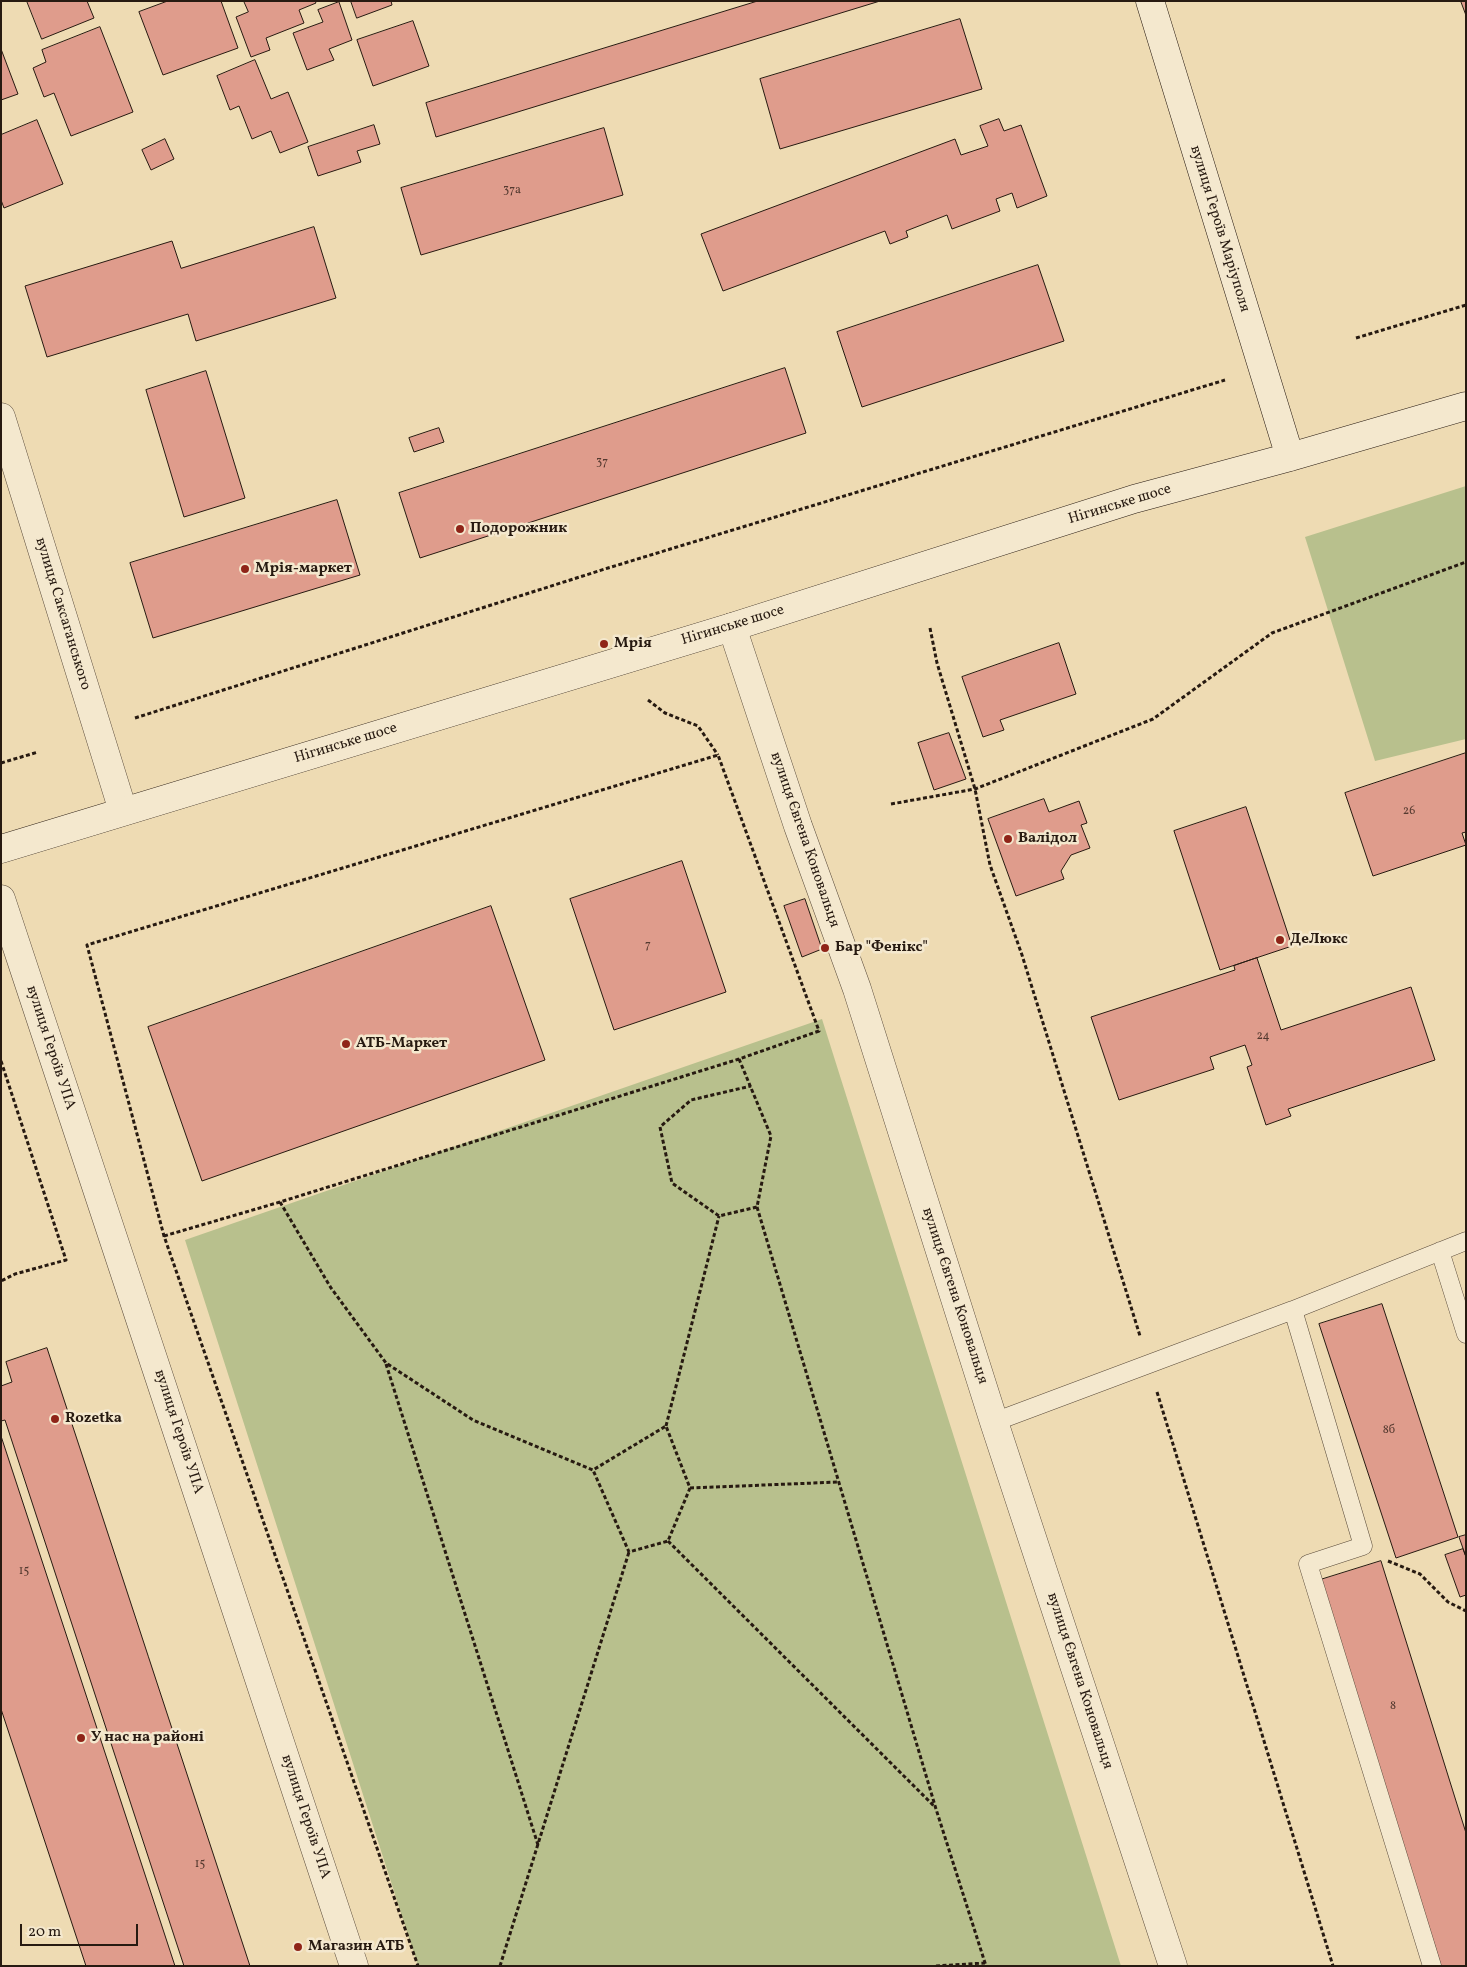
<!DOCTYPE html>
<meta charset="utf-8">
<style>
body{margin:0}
#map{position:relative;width:1467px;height:1967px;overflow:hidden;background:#eedbb3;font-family:Vollkorn,serif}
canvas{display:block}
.frame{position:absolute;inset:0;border:2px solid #271a11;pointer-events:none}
.scale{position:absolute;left:20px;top:1924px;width:118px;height:22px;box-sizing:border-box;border:2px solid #271a11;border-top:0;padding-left:6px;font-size:15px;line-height:18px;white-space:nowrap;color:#271a11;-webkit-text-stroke:4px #f4e8ce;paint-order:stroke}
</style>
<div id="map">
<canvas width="1467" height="1967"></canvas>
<div class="frame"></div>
<div class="scale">20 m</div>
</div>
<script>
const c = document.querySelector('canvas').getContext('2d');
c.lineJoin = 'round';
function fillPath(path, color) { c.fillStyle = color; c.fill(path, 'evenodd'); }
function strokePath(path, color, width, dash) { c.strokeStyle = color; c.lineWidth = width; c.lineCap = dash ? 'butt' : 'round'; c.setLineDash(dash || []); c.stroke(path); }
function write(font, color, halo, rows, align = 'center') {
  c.font = font + ' Vollkorn,serif'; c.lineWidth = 5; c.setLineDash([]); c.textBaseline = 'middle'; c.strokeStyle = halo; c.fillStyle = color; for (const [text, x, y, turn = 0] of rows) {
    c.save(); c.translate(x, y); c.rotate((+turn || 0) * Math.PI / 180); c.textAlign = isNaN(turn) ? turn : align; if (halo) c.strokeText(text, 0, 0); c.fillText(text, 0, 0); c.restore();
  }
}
fillPath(new Path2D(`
 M1466,486V739L1375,761L1305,537Z
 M822,1019L1121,1966H418L185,1240Z`), '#b8c08d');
const building = new Path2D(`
 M27,1H87L94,18L42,39Z
 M168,1H221L238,48L163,75L139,12Z
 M244,1H315L316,3L299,10L304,23L266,38L270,50L251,57L236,17L248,12Z
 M351,1H391L392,5L357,18Z
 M758,1H880L436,137L426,103Z
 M1461,1H1466V15Z
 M339,2L352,40L329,49L334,60L307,70L293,33L323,22L318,10Z
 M960,19L982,89L780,149L760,79Z
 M413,21L429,66L373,86L357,40Z
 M100,27L133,112L71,136L54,93L44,97L33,68L46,62L42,50Z
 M1,49L18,94L1,100Z
 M255,60L271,99L288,92L308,142L280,153L271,131L252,139L239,106L230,110L217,76Z
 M999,119L1004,131L1021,125L1047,196L1017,208L1012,193L996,199L1000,211L952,229L947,215L906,231L908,237L890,244L885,231L723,291L701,234L955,139L961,155L988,146L980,126Z
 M37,120L63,184L4,208L1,200V135Z
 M374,125L380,144L357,151L361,162L318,176L308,147Z
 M604,128L623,195L421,255L401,188Z
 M165,139L174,159L151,170L142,150Z
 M314,227L336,298L196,341L188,314L47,357L25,286L172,241L181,268Z
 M1038,265L1064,341L862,407L837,332Z
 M785,368L806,433L420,558L399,493Z
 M206,371L245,498L184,517L146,390Z
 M439,428L444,442L414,452L409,438Z
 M337,500L360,575L153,638L130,563Z
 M1059,643L1076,694L1000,720L1004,730L983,737L962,677Z
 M949,733L966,779L934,790L918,743Z
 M1466,753V832L1462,833L1466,845L1373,876L1345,793Z
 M1044,799L1049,812L1079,801L1087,823L1081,825L1090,848L1071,855L1061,871L1064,879L1016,896L988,819Z
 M1246,807L1292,946L1220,970L1174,831Z
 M682,861L726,992L614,1030L570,899Z
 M805,899L822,949L802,957L784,906Z
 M491,906L545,1060L202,1181L148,1027Z
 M1257,958L1281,1030L1411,987L1435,1060L1288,1109L1291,1116L1266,1125L1247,1067L1252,1065L1245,1045L1210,1057L1214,1069L1119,1100L1091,1017L1235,970L1234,966Z
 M1382,1304L1458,1537L1396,1558L1319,1324Z
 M47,1348L250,1966H184L5,1420L1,1421V1386L12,1382L6,1362Z
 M1,1436L175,1966H86L1,1709Z
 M1466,1535V1557L1459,1537Z
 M1463,1549L1466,1557V1595L1460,1597L1445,1555Z
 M1381,1561L1466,1833V1966H1441L1320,1580Z`);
fillPath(building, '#df9c8c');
strokePath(building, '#271a11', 1);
const service = new Path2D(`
 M1440,1251L1466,1334
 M1293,1310L1466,1241
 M994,1422L1293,1310L1363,1546L1308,1564L1432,1966`);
const minor = new Path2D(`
 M1,417L123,811`);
const tertiary = new Path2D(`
 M732,627L798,826L857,989L994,1422L1173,1966
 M1,899L354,1966`);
const secondary = new Path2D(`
 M1150,1L1290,457
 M1,849L732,627L1134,499L1290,457L1466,406`);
strokePath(service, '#594a3a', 19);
strokePath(minor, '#594a3a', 29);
strokePath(tertiary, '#594a3a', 29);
strokePath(secondary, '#271a11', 29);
strokePath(new Path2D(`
 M1356,338L1466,305
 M930,628L937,663L975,789L990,865L1022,955L1140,1336
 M648,700L665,713L698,726L718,755
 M135,718L608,568L1225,380
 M1,763L38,752
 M891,804L975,789L1153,719L1272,633L1466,562
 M739,1059L771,1136L757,1207L719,1216L672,1183L660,1127L691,1100L751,1086
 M1,1061L66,1260L15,1274L1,1281
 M280,1202L331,1288L386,1363L473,1420L593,1470L666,1426L690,1488L668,1541L629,1552L593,1470
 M757,1207L936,1809L986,1966
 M164,1236L280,1202L739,1059L819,1031L718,755L87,945L164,1236L418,1966
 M386,1364L538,1845
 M1157,1392L1333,1966
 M666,1426L719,1216
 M690,1488L839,1482
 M668,1541L935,1807
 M1388,1561L1420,1574L1448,1602L1466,1611
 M500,1966L629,1552
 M936,1966L985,1963`), '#271a11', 3, [4, 2.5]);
strokePath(service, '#f4e8ce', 18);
strokePath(minor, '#f4e8ce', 28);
strokePath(tertiary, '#f4e8ce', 28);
strokePath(secondary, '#f4e8ce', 28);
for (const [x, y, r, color] of [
 [460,529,5,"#8f2418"],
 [245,569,5,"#8f2418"],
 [604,644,5,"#8f2418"],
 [1008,839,5,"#8f2418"],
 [1280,940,5,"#8f2418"],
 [825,948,5,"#8f2418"],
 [346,1044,5,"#8f2418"],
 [55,1419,5,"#8f2418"],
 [81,1738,5,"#8f2418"],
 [298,1947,5,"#8f2418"]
]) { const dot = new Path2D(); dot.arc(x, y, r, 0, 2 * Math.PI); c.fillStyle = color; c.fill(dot); strokePath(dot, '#f4e8ce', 2); }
write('12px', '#553a30', null, [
 ["37а",512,191],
 ["37",602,463],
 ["26",1409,812],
 ["7",648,946],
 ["24",1263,1037],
 ["8б",1389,1431],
 ["15",24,1572],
 ["8",1393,1707],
 ["15",200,1865]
]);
write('15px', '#271a11', '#f4e8ce', [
 ["вулиця Героїв Маріуполя",1219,229,73],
 ["Нігинське шосе",1120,505,-17],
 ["вулиця Саксаганського",62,614,73],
 ["Нігинське шосе",733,626,-17],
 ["Нігинське шосе",346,744,-17],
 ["вулиця Євгена Коновальця",804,840,71],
 ["вулиця Героїв УПА",50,1048,72],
 ["вулиця Євгена Коновальця",954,1296,72],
 ["вулиця Героїв УПА",178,1432,72],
 ["вулиця Євгена Коновальця",1079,1681,72],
 ["вулиця Героїв УПА",305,1817,72]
]);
write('bold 15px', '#271a11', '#f4e8ce', [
 ["Подорожник",470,529],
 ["Мрія-маркет",255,569],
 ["Мрія",614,644],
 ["Валідол",1018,839],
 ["ДеЛюкс",1290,940],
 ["Бар \"Фенікс\"",835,948],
 ["АТБ-Маркет",356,1044],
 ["Rozetka",65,1419],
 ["У нас на районі",91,1738],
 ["Магазин АТБ",308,1947]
], 'left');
</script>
